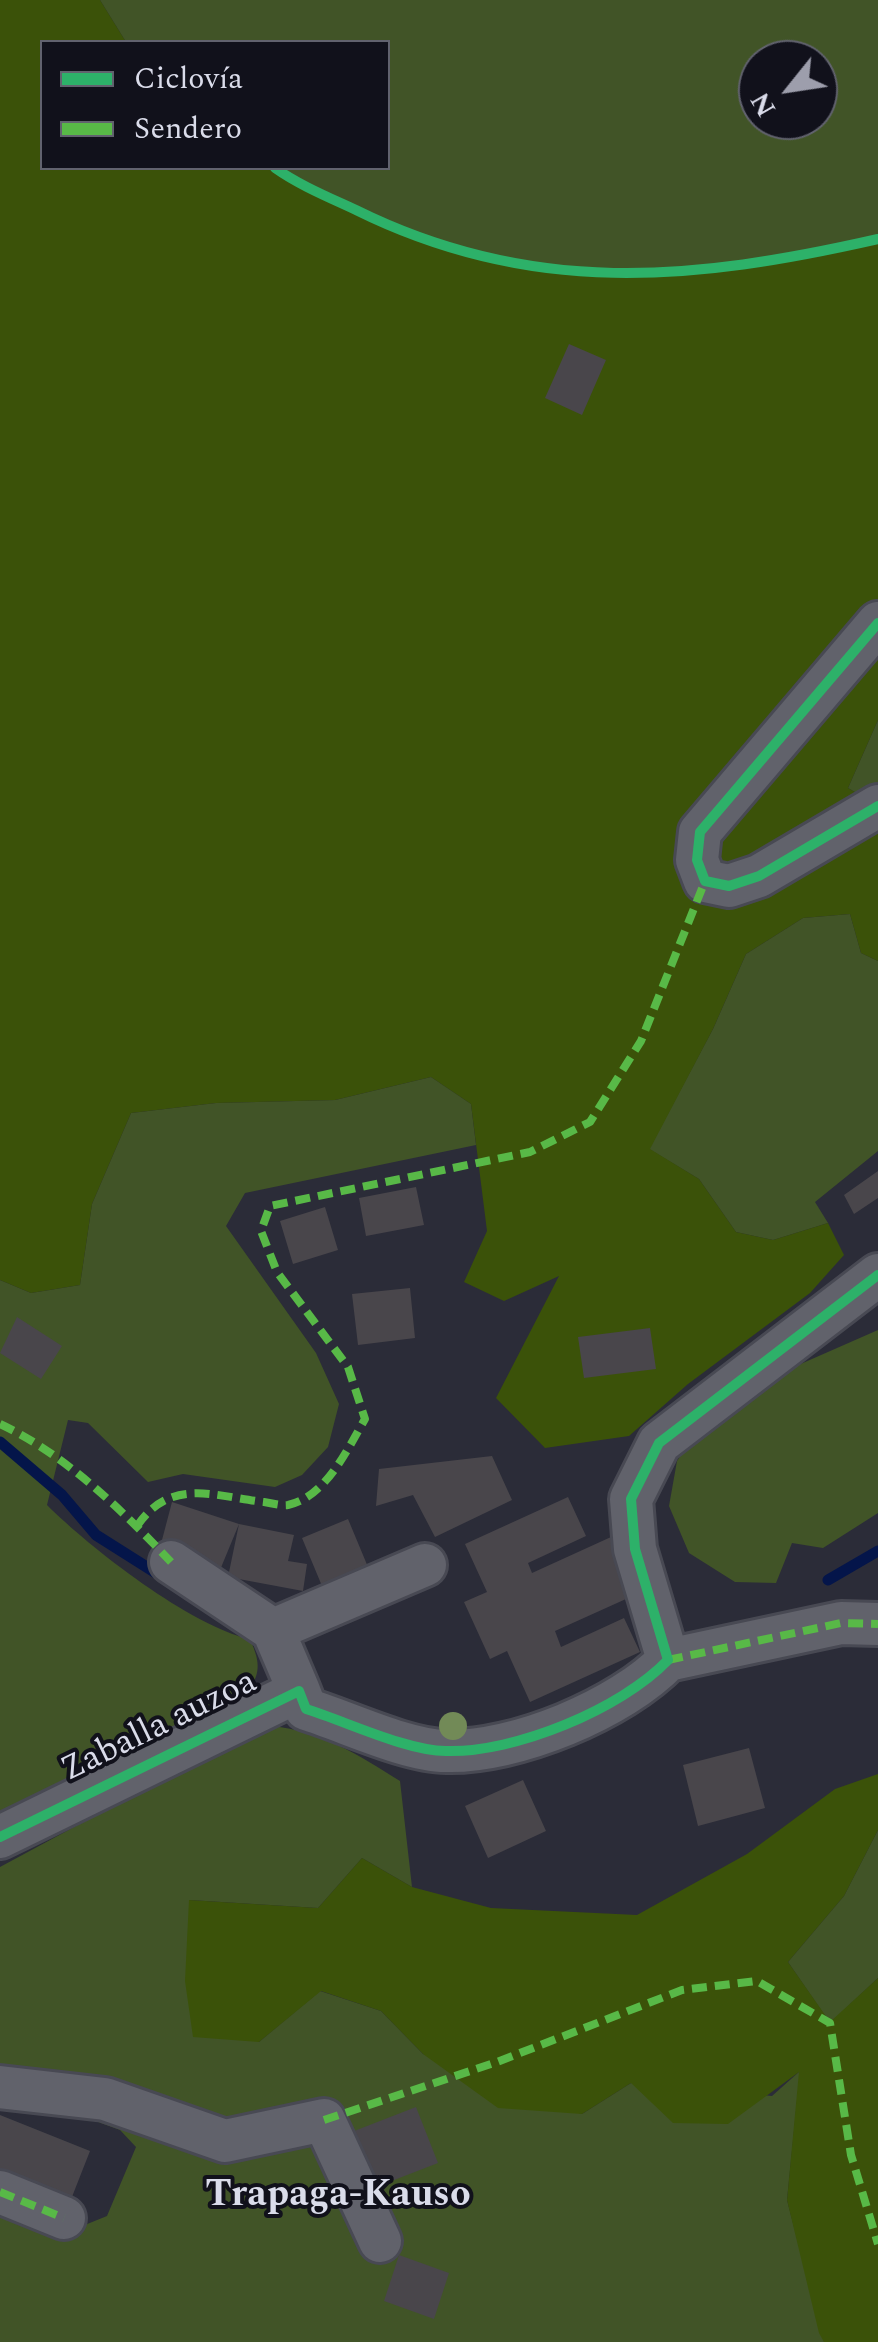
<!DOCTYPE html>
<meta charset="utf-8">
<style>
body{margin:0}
#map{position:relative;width:878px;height:2342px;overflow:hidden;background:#2b2c38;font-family:Spectral,serif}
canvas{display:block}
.legend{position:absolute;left:40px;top:40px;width:350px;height:130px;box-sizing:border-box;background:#11111b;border:2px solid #61626e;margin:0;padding:12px 18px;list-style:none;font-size:30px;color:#dadcea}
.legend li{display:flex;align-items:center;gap:20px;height:50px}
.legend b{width:50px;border:2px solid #61626e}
.north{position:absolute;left:738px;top:40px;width:100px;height:100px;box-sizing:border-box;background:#11111b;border:2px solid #61626e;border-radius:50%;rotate:240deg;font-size:28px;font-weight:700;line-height:40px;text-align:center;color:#dadcea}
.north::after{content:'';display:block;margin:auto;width:35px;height:45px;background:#9d9eac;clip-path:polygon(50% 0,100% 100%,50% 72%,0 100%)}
</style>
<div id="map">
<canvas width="878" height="2342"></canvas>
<ul class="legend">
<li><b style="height:12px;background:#2db169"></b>Ciclovía</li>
<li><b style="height:12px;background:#58b947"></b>Sendero</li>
</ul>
<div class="north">N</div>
</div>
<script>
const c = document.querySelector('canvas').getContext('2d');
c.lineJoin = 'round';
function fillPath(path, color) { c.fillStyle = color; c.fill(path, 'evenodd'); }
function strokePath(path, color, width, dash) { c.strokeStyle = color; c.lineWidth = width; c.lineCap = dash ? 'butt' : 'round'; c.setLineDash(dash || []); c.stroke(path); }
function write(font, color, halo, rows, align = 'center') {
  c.font = font + ' Spectral,serif'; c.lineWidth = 8; c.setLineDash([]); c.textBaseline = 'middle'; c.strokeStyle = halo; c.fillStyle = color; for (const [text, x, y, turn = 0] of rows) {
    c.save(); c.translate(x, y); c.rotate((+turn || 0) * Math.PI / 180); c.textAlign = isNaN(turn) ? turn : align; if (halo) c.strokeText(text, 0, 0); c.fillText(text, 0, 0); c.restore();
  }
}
fillPath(new Path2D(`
 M100,0H878V239C693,281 532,297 356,210C328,197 299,185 275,168H388V42H126ZM758,60H818V120H758Z
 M878,720V806L848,788Z
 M850,914L861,953L878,961V1151L815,1202L828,1223L773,1240L736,1232L699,1179L649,1149L713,1029L746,954L803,918Z
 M431,1077L471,1104L476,1145L245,1193L226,1226L316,1353L339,1404L328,1447L302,1475L275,1487L183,1474L148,1482L88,1423L68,1420L47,1505C90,1548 192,1627 250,1639C261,1664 261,1674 245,1696L0,1819V1280L31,1293L80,1285L92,1204L131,1113L216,1103L335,1100Z
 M878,1330V1513L823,1548L792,1543L776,1583L735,1582L689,1553L669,1506L677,1461L702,1422L771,1377Z
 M272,1726C321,1731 359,1755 400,1781L412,1887L362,1858L318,1908L189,1900L259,2042L320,1991L381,2011L423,2054L582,2114L631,2083L772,2096L800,2071L787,2200L824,2342H0V2204L70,2231L107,2216L136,2147L120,2130L14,2091L0,2081V1867L241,1737Z
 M878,1830V1978L830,2023L788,1962L844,1896Z`), '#415427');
fillPath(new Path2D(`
 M0,0H100L126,42H42V168H275L405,235L509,266L600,274L715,270L878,239V720L848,788L878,806V961L861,953L850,914L803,918L746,954L713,1029L650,1149L699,1179L736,1232L773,1240L828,1223L844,1255L810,1293L688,1384L629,1436L545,1448L496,1398L559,1276L504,1301L464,1282L487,1231L471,1104L431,1077L335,1100L216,1103L131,1113L92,1204L80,1285L31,1293L0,1280Z
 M878,1774V1830L844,1896L788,1962L830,2022L878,1978V2342H824L819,2333L787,2200L799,2072L728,2124L673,2123L631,2083L582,2114L498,2108L423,2054L381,2011L321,1991L259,2042L193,2037L185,1981L189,1900L318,1908L362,1858L412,1887L491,1908L637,1915L747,1854L835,1789Z`), '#3b5209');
strokePath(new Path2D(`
 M0,1442L62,1495L96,1535L164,1578
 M828,1580L878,1551`), '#04154a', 11);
fillPath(new Path2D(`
 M569,344L606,360L582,415L545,398Z
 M878,1171V1198L854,1214L844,1195Z
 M416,1187L424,1225L366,1236L359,1198Z
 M325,1207L338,1250L293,1264L280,1221Z
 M410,1288L415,1338L358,1345L352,1294Z
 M17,1317L62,1346L41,1379L0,1353Z
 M650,1328L656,1369L584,1378L578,1337Z
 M492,1456L512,1500L435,1537L413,1495L376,1506L379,1469Z
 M568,1497L586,1536L528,1563L532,1573L611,1537L637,1594L555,1631L561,1647L624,1618L640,1652L530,1702L507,1651L490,1659L464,1602L487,1592L465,1544Z
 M172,1502L239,1524L220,1570L162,1540Z
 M348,1519L368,1567L322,1586L302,1538Z
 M239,1524L294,1535L288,1561L307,1564L303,1591L228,1577Z
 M749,1748L765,1808L698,1826L683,1765Z
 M523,1780L546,1831L488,1858L465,1806Z
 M416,2107L438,2163L371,2189L349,2133Z
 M0,2115L90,2151L68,2207L0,2180Z
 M399,2255L449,2273L434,2319L384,2301Z`), '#49464b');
const minor = new Path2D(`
 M878,623L700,832L697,860L705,881L729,886L759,876L878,806
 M171,1562L273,1630L299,1691
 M273,1630L425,1565
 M668,1660L635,1549L631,1499L659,1443L878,1275
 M668,1660L841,1623L878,1624
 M0,1837L299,1691L306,1709C345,1721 407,1751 446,1751C515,1753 621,1709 668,1660
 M0,2087L105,2099L225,2141L324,2120L380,2241
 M0,2192L64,2218`);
strokePath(minor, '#484953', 48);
strokePath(minor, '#61626b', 42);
strokePath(new Path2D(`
 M0,1424C65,1454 123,1511 171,1562
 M137,1526C171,1477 213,1496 264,1502C271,1503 281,1506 288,1505C326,1497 348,1448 365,1419L348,1367L277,1272L261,1231L270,1206L530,1152L590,1122L641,1041L705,881
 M668,1660L841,1623L878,1624
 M324,2120L497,2062L682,1990L757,1981L830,2023L851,2155L878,2244
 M0,2192L64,2218`), '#58b947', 8, [15, 8]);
strokePath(new Path2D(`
 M275,168C299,185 328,197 356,210C532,297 693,281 878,239
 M878,623L700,832L697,860L705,881L729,886L759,876L878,806
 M0,1837L299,1691L306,1709C345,1721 407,1751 446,1751C515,1753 621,1709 668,1660L635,1549L631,1499L659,1443L878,1275`), '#2db169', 10);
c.fillStyle = '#728a57';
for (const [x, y] of [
 [453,1726]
]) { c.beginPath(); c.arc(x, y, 14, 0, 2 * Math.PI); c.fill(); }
write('35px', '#dadcea', '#11111b', [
 ["Zaballa auzoa",160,1728,-26]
]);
write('bold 38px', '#dadcea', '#11111b', [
 ["Trapaga-Kauso",338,2198]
]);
</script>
